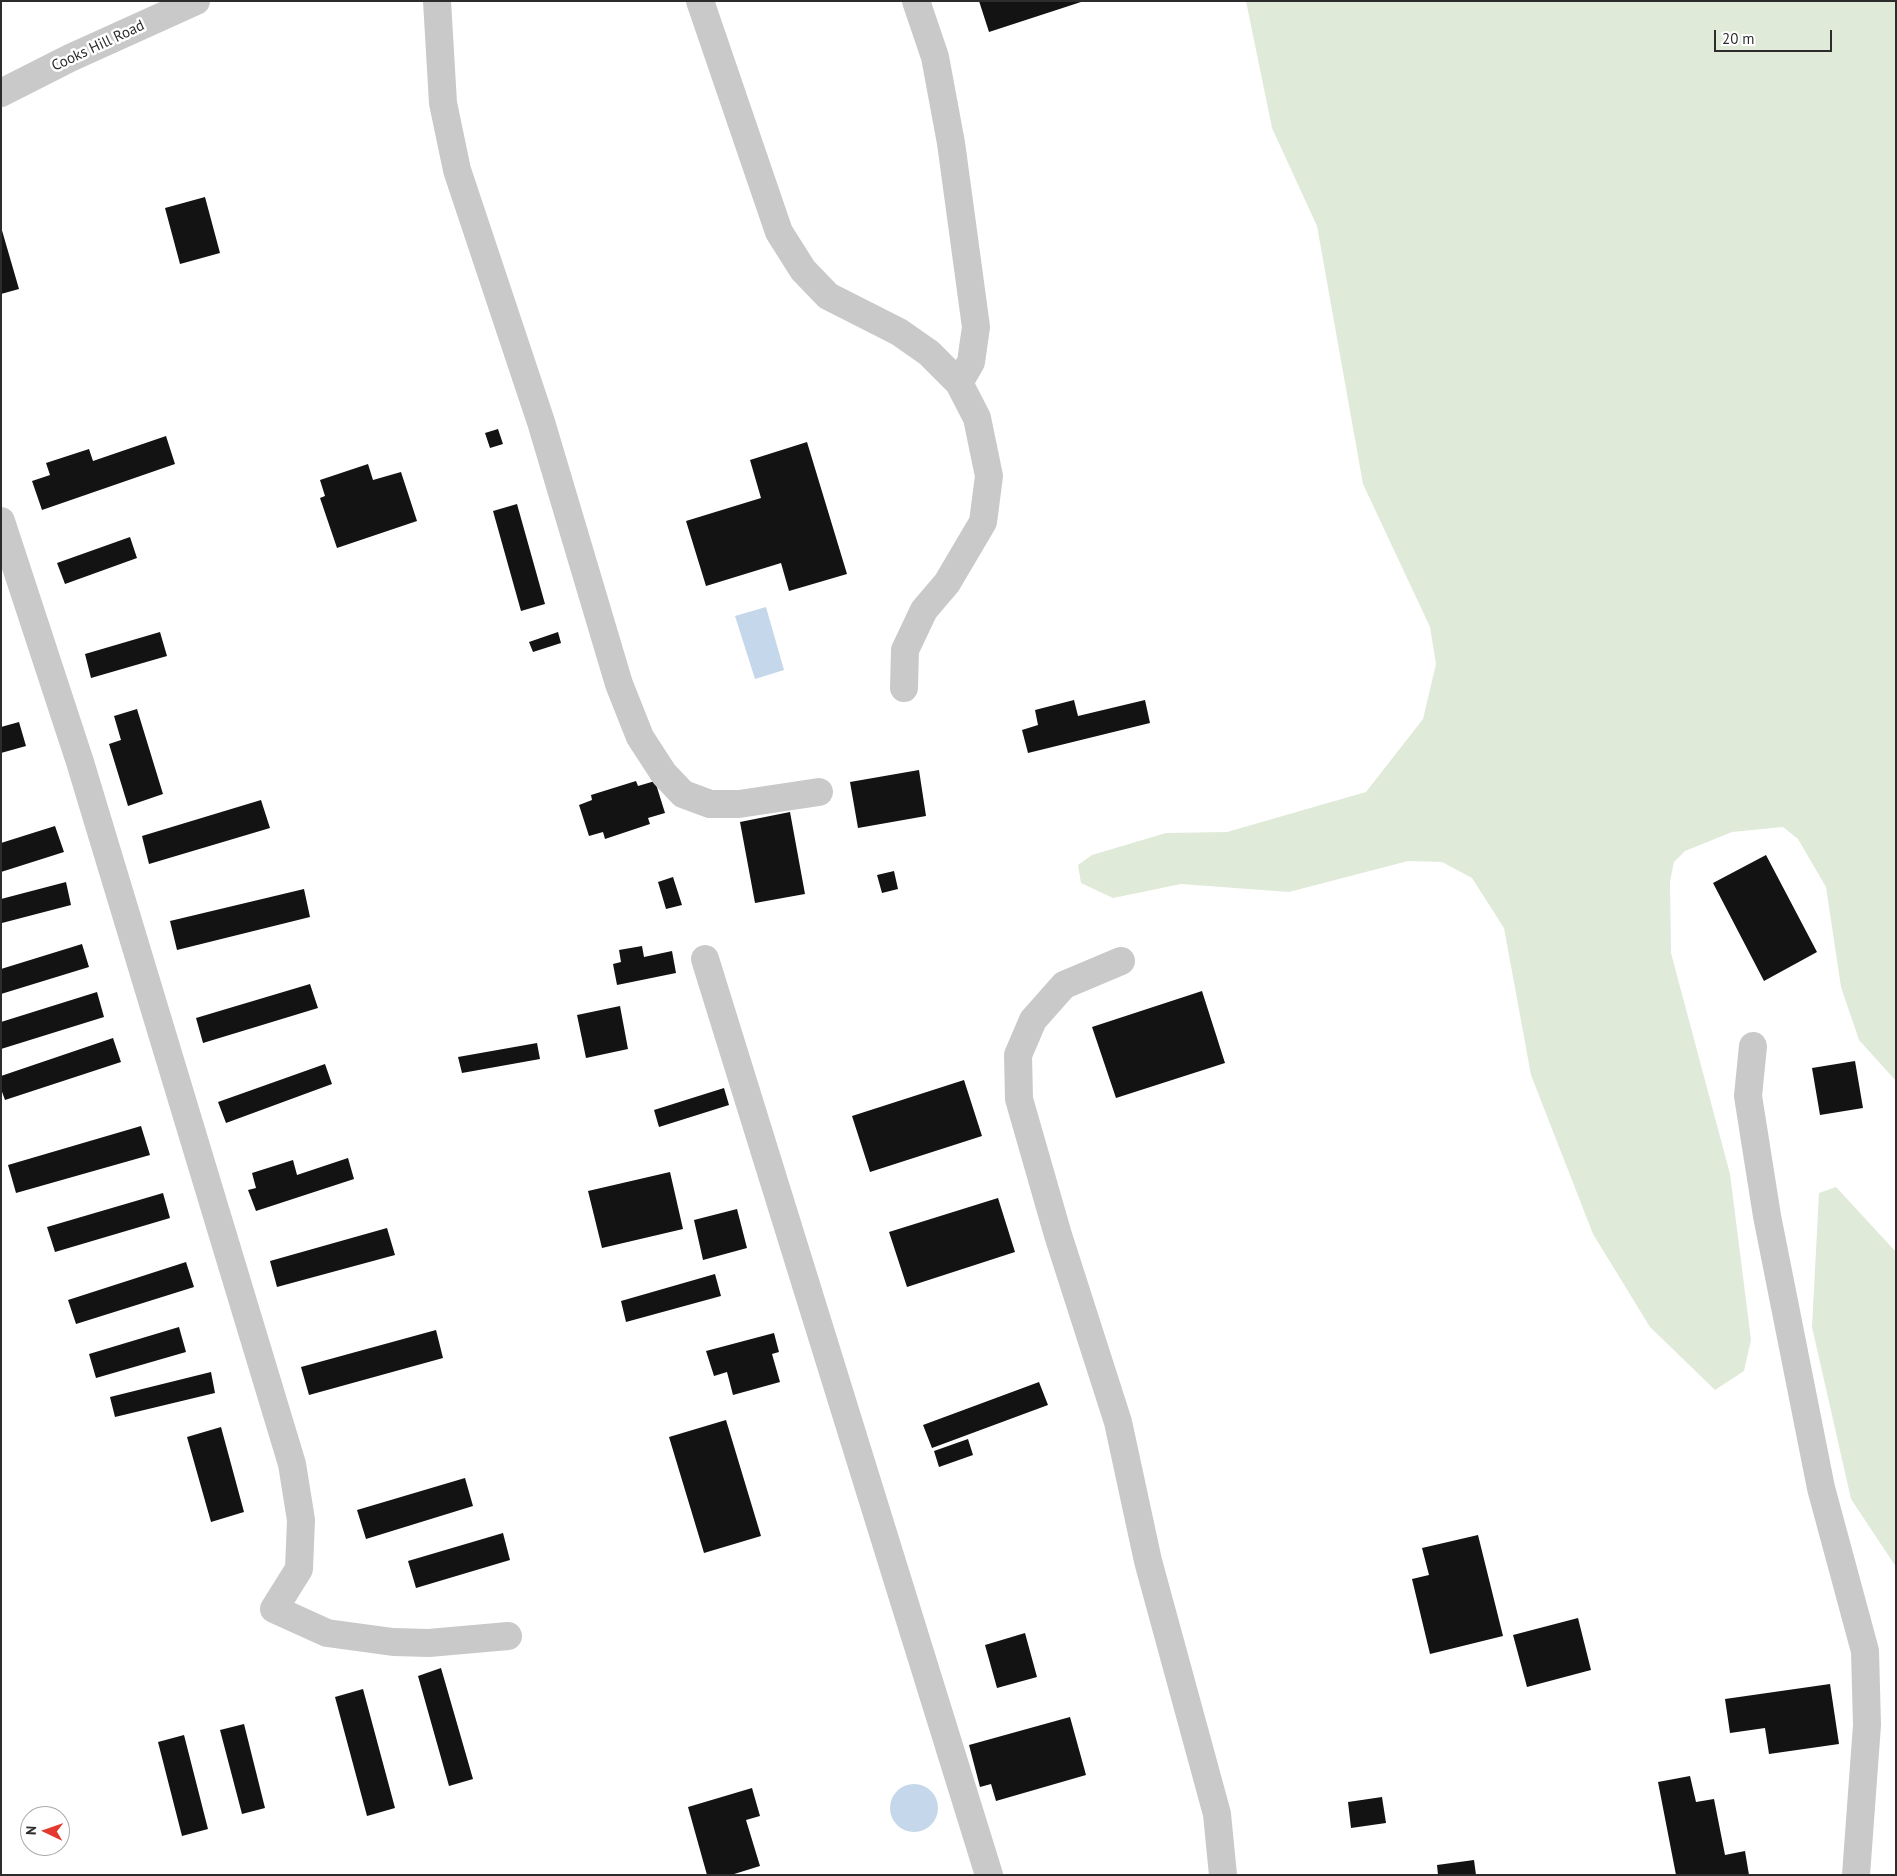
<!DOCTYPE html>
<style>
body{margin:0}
#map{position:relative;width:1897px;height:1876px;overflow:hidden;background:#fff;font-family:"PT Sans",sans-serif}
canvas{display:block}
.frame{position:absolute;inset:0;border:2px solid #2c2c2c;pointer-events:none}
.north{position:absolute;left:20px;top:1806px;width:50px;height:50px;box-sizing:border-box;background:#fff;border:1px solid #ababab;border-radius:50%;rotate:273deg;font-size:14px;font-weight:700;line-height:20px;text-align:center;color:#2c2c2c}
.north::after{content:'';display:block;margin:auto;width:18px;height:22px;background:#e3392e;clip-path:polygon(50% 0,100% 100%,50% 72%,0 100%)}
.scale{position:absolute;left:1714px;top:30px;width:118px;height:22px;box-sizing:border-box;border:2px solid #2c2c2c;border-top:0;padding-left:6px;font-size:15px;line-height:18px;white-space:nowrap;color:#2c2c2c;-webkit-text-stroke:4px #fff;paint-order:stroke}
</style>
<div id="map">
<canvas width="1897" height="1876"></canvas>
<div class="frame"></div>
<div class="north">N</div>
<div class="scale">20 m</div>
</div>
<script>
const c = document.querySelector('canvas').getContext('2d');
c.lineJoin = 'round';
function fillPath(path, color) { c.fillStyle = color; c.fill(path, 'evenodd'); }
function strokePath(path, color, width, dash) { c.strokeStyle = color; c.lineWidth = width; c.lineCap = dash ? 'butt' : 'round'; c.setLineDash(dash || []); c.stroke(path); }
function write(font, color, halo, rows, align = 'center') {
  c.font = font + ' "PT Sans",sans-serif'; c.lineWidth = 5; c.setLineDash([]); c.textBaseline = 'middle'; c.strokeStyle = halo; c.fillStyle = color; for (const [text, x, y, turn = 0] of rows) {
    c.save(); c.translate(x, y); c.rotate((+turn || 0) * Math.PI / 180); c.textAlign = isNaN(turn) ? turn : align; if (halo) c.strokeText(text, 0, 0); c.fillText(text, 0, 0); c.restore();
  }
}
fillPath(new Path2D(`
 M1246,1H1896V1081L1859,1040L1841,987L1826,887L1798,839L1783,827L1732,832L1685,851L1674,862L1670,881L1671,953L1730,1174L1751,1340L1744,1371L1715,1390L1650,1327L1593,1234L1531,1075L1504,928L1472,878L1442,862L1408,861L1289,892L1181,884L1113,898L1081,883L1078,865L1092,855L1166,833L1227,832L1366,792L1423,719L1436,664L1430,627L1363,484L1317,226L1272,128Z
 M1836,1187L1896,1252V1567L1851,1499L1812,1327L1819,1193Z`), '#e0ead9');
fillPath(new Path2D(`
 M766,607L784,670L755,679L735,616Z
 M890 1808a24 24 0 1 1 48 0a24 24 0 1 1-48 0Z`), '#c5d7ea');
fillPath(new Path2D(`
 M979,1H1081V2L989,32Z
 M205,197L220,253L180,264L165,208Z
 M1,227L19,289L1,294Z
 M498,429L503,444L490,448L485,433Z
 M166,436L175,464L42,510L32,481L50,475L46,463L89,449L93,461Z
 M807,442L847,574L789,591L781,563L706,586L686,521L761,498L750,460Z
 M368,464L373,480L401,472L417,521L337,548L320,498L325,496L320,480Z
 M517,504L545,604L521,611L493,511Z
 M130,537L137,558L65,584L57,563Z
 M160,632L167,656L91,678L85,654Z
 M558,632L561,643L533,652L529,642Z
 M1074,700L1078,716L1145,700L1150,723L1028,753L1022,730L1038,725L1035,710Z
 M137,709L163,794L128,806L109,744L121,740L114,716Z
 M19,722L26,746L1,753V727Z
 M919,770L926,816L858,828L850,782Z
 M636,781L638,786L655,781L665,813L648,818L650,824L605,839L603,832L589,836L579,805L592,800L591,795Z
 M261,800L270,828L149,864L142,836Z
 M790,812L805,894L755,903L740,822Z
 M55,826L64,852L1,872V843Z
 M1766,855L1817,952L1764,981L1713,883Z
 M894,871L898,889L882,893L877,875Z
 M673,877L682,905L666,909L658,882Z
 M66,882L71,905L2,923L1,899Z
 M304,889L310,917L177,950L170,921Z
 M82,944L89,967L1,994V969Z
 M642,946L644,957L672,951L676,973L617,985L613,964L621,962L619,950Z
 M310,984L318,1008L203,1043L196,1018Z
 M1202,991L1225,1063L1116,1098L1092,1027Z
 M97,992L104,1017L1,1049V1022Z
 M620,1006L628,1049L586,1058L577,1015Z
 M113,1038L121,1062L5,1100L1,1089V1076Z
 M537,1043L540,1059L462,1073L458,1057Z
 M1855,1061L1863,1108L1820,1115L1812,1068Z
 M325,1064L332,1084L226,1123L218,1102Z
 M964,1080L982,1136L870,1172L852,1116Z
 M724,1088L729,1105L659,1127L654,1110Z
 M141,1126L150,1155L16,1193L8,1165Z
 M348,1158L354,1179L256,1211L248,1190L256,1188L252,1173L293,1160L297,1175Z
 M670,1172L683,1229L602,1248L588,1191Z
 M163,1193L170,1218L55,1252L47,1227Z
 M998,1198L1015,1252L907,1287L889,1232Z
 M737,1209L747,1248L703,1260L694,1220Z
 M387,1228L395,1255L277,1287L270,1261Z
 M186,1262L194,1287L76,1324L68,1300Z
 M715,1274L721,1296L626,1322L621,1301Z
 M179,1327L186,1352L96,1378L89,1354Z
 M436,1330L443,1358L309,1395L301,1367Z
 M774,1333L779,1352L772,1354L780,1382L733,1395L727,1372L714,1376L706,1351Z
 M211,1372L215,1393L115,1417L110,1397Z
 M1039,1382L1048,1405L932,1448L923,1425Z
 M726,1420L761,1536L704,1553L669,1437Z
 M221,1427L244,1512L211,1522L187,1437Z
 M968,1439L973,1455L939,1467L934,1451Z
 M465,1478L473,1506L366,1539L357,1510Z
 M503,1533L510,1560L416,1588L408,1561Z
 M1478,1535L1503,1636L1430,1654L1412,1579L1429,1575L1422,1548Z
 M1578,1618L1591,1670L1527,1687L1513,1635Z
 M1025,1633L1037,1677L997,1688L985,1645Z
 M441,1668L473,1779L449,1786L418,1676Z
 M1830,1684L1839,1744L1769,1754L1765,1728L1730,1733L1725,1699Z
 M363,1689L395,1808L367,1816L335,1697Z
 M1070,1717L1086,1775L996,1801L991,1784L980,1787L969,1745Z
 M244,1724L265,1808L242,1814L220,1730Z
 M184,1735L208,1829L182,1836L158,1742Z
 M1690,1776L1696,1802L1714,1799L1725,1855L1745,1851L1749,1875H1676L1658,1782Z
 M752,1788L760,1816L746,1820L760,1866L731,1875H707L688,1807Z
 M1382,1797L1386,1823L1351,1828L1348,1802Z
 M1474,1860L1476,1875H1438L1437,1865Z`), '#131313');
strokePath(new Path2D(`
 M437,1L443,103L457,170L541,422L619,684L640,737L664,774L683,794L710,804H739L819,792
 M700,1L779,232L803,270L828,296L899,332L929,353L959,383L977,418L989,476L983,522L947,583L924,610L905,650L904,688
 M916,1L935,57L951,143L976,327L971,362L959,383
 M1,93L70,58L196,1
 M1,521L80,762L292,1464L301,1520L299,1569L274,1609L327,1633L393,1642L429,1643L508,1636
 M705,959L989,1875
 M1121,961L1064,985L1033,1020L1018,1055L1019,1099L1058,1235L1118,1422L1148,1561L1217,1814L1223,1875
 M1753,1046L1748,1096L1767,1216L1821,1488L1865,1651L1867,1725L1856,1875`), '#c9c9c9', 28);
write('15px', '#2c2c2c', '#fff', [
 ["Cooks Hill Road",98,46,-25]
]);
</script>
